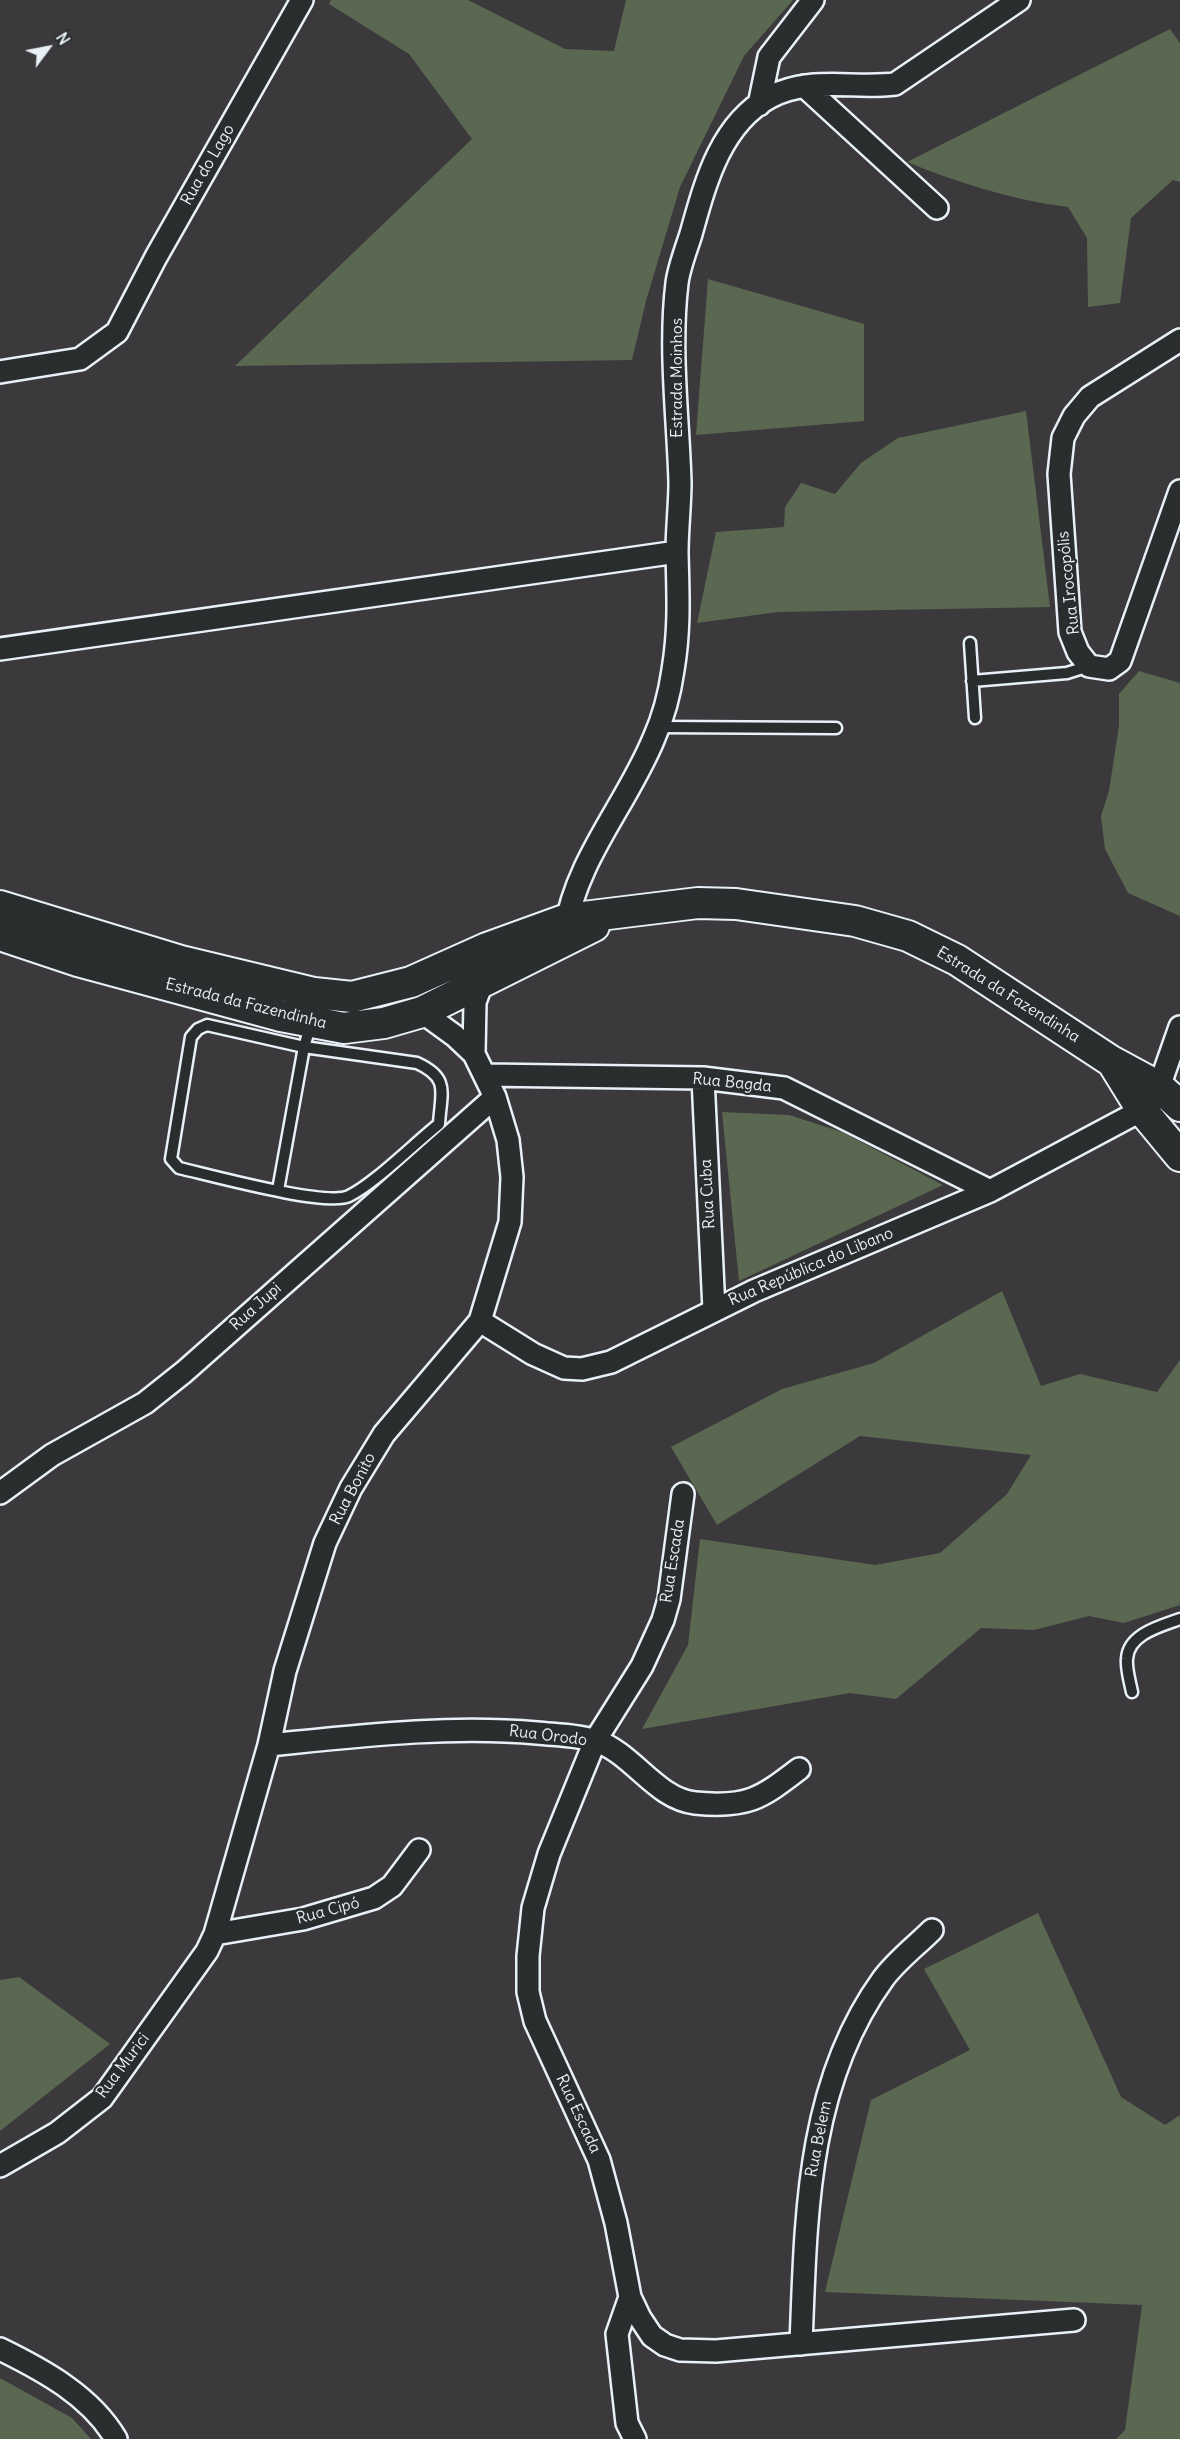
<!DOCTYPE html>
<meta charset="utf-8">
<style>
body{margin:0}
#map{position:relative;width:1180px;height:2439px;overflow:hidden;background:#3c393c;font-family:Delius,sans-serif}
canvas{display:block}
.north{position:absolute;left:18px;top:18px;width:60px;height:60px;-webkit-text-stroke:4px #2a2d2e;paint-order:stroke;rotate:58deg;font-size:16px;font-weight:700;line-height:24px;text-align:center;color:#e8f1f8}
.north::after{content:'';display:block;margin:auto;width:21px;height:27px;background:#e8f1f8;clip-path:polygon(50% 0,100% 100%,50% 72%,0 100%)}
</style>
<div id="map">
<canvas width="1180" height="2439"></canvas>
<div class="north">N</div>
</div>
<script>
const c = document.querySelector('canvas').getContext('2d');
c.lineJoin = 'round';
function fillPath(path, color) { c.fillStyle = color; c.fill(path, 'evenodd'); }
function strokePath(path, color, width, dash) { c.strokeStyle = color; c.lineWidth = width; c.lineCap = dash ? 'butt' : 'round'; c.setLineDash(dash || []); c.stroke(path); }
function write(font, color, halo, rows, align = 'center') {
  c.font = font + ' Delius,sans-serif'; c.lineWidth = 4.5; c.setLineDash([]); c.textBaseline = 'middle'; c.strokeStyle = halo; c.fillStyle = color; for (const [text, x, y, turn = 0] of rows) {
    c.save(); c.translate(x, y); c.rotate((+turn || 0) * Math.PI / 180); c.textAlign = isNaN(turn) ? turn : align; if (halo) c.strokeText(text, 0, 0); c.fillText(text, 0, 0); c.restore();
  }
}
fillPath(new Path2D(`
 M331,0H468L565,49L614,51L626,0H793L744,56L680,187L646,301L632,360L235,366L472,139L409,54L329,4Z
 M1170,29L1180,43V182L1173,180L1131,218L1120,303L1088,307L1087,238L1068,207C1012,200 959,183 907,162Z
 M708,279L864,324V421L696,435Z
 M1026,411L1050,607L778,612L697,623L716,532L784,527L785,507L801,483L835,494L861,463L898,438Z
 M1139,671L1180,683V916L1128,893L1105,849L1101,816L1109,791L1119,726V694Z
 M722,1112L789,1115L842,1132L943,1185L739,1281Z
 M1002,1291L1041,1386L1080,1374L1157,1392L1180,1360V1605L1124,1623L1089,1616L1034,1630L981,1628L896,1699L850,1693L642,1729L688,1645L700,1539L875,1565L940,1553L1007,1494L1031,1455L860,1436L717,1525L671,1447L782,1389L874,1363Z
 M1038,1913L1121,2097L1165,2125L1180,2115V2439H1116L1125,2430L1142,2305L825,2292L871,2100L970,2050L924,1969Z
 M19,1977L110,2044L0,2131V1980Z
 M0,2378L72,2418L91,2439H0Z`), '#5a6851');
const lane = new Path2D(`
 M970,643L975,718
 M972,681L1067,673L1089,666
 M658,727L836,728
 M278,1190L304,1047L417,1063C450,1078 441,1092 439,1124C415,1143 374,1184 349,1196C326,1207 210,1175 179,1168L171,1159L191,1037L198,1029L207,1025L304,1047L311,1024
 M1132,1692C1130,1682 1126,1669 1127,1659C1128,1634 1161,1626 1180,1619`);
const street = new Path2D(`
 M804,86L937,208
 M759,105L769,57L813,0
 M1180,340L1090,397L1074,416L1063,438L1059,474L1070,632L1078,652L1089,666L1109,669L1120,661L1180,491
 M0,372L80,359L117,332L156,257L302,0
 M0,649L677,552
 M565,931C576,859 627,804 654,738C663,718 670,691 673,670C680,628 678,594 677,553C677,529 680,505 680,482C678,416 669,349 677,283C679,267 686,250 691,234C705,184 720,124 770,97C810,76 852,89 895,84L1019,0
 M474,1054L475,1002L482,983
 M485,1075L703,1078L784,1088L990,1191
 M703,1078L714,1310
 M480,1321L533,1354L564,1368L582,1369L611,1362L754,1291L990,1191L1142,1110L1159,1087L1180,1027
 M0,1493L52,1455L145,1403L184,1372L495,1097
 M683,1494L669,1599L663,1620L642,1666L595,1741L549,1854L533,1908L528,1956V1992L535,2021L599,2160L616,2223L630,2297L640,2318L652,2336L665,2345L680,2350L716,2351L1074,2320
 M269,1745C358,1736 448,1725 537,1733C556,1735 578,1735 596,1741C633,1753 656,1799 695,1803C747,1808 760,1799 799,1769
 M215,1934L303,1919L374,1898L392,1886L419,1850
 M0,2166L57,2133L102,2098L207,1951L215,1934L269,1745L285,1671L325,1543L351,1488L384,1434L480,1321L510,1222L512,1177L508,1140L495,1097L474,1054L455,1036L422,1012
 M630,2297L617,2334L627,2423L635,2439
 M801,2344C806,2219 806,2085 883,1979C896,1961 916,1946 932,1930
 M0,2349C43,2370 91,2396 116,2439`);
const secondary = new Path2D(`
 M0,906L181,961L314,993L352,997L411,982L487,948L567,919L698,903L736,904L855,921L908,936L957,960L1111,1061L1159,1087L1180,1106
 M0,935L78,961L281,1016L344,1028L384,1023L422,1012L594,926
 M1113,1063L1142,1110L1180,1156`);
strokePath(lane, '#e8f1f8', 15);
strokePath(street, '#e8f1f8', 26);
strokePath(secondary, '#e8f1f8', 34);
strokePath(lane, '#2a2d2e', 10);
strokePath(street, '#2a2d2e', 21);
strokePath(secondary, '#2a2d2e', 30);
write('16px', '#e8f1f8', '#2a2d2e', [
 ["Rua do Lago",208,165,-60],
 ["Estrada Moinhos",677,378,-90],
 ["Rua Irocopólis",1069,583,-96],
 ["Estrada da Fazendinha",1008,995,32],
 ["Estrada da Fazendinha",246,1004,14],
 ["Rua Bagda",732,1083,6],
 ["Rua Cuba",708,1194,-93],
 ["Rua República do Libano",811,1267,-23],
 ["Rua Jupi",256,1307,-42],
 ["Rua Bonito",353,1489,-62],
 ["Rua Escada",673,1561,-81],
 ["Rua Orodo",548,1736,7],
 ["Rua Cipó",328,1911,-15],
 ["Rua Murici",123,2066,-53],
 ["Rua Escada",578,2114,65],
 ["Rua Belem",819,2139,-79]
]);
</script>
